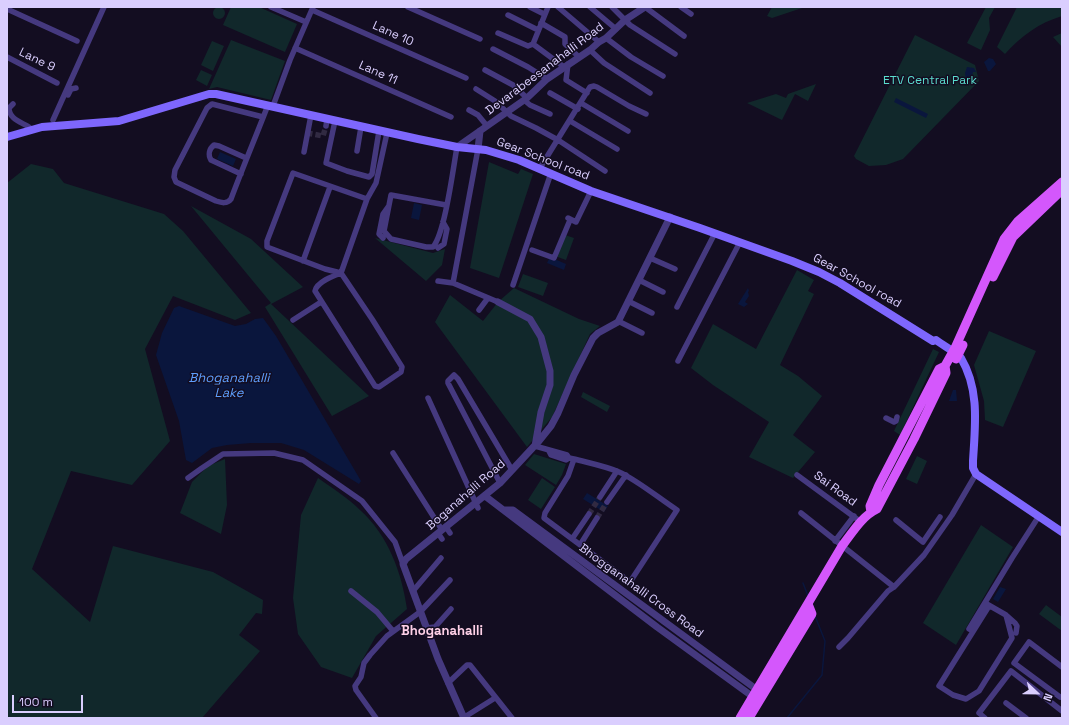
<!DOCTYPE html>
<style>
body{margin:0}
#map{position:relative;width:1069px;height:725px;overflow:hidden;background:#130d21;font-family:"Space Grotesk",sans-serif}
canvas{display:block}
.frame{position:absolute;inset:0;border:8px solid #dacefe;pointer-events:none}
.north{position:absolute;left:1017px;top:673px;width:40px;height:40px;-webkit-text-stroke:3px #130d21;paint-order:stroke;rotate:112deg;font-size:11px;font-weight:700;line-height:16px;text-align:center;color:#dacefe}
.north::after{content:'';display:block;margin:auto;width:14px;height:18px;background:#dacefe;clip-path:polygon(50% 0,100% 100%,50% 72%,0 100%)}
.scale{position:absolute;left:12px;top:695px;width:71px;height:18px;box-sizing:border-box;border:2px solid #dacefe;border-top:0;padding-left:5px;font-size:12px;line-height:14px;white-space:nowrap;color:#dacefe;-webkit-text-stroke:3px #130d21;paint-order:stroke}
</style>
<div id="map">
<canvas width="1069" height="725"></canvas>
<div class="frame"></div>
<div class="north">N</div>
<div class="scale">100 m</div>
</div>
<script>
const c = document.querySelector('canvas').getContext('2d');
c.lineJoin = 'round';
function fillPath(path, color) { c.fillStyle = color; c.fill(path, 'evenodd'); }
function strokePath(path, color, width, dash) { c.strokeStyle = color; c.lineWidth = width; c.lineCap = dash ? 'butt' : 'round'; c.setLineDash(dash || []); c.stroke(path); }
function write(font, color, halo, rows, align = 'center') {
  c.font = font + ' "Space Grotesk",sans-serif'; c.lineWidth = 3; c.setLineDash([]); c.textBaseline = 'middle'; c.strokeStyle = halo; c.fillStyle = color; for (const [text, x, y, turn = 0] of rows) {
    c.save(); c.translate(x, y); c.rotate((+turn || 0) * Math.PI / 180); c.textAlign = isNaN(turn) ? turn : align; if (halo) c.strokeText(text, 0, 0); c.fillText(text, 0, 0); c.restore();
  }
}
fillPath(new Path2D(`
 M213 13a6 6 0 1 1 12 0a6 6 0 1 1-12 0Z
 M231,7H259L297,24L285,52L223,25Z
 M772,7H805L772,18L767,16Z
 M986,7H995L989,18L990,30L981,50L967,43Z
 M1017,7H1062V16C1039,23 1021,36 1005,54L997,47Z
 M1062,33V47L1053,37Z
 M915,35L975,65L979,81L903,159L886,165L869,166L856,159L854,156Z
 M231,40L285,61L271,100L217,87L209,89Z
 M212,41L224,46L213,71L201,65Z
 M201,70L212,75L207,86L196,80Z
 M816,84L808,101L795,94L782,120L747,103L776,94L786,98L788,94Z
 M489,162L518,174L521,169L533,174L499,278L470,268Z
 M31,164L53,169L64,183L164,214L183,231L251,313L235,320L173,296L145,349L170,441L132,485L71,471L32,569L90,622L113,546L213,572L263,600L262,614L256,613L239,635L260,651L202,718H7V183Z
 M191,206L251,239L303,287L271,304L369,396L332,416L265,307L271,303Z
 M565,235L574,238L566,260L555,256Z
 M375,238L433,253L445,249L442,265L426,281Z
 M797,270L814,280L808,291L814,294L780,365L798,376L822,396L793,435L815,452L793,478L749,457L769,422L713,385L691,368L713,324L756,349Z
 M523,274L548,283L543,296L518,287Z
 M514,288L579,319L600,326L590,334L552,417L527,447L435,322L450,295L483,321L498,302Z
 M989,331L1036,351L1003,427L985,420L984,401L974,365Z
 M933,349L939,352L900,435L894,431Z
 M583,392L610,406L607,412L581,397Z
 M534,454L566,464L562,475L556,485L525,465Z
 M917,456L927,461L917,484L906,479Z
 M225,459L227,505L221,534L180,513L192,482L208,466Z
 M318,478C332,488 348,498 360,510C388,535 402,573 407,609L376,636L352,678L321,667L298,634L293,598L301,515Z
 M542,478L555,487L541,509L528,500Z
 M981,525L1013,547L956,645L923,623Z
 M1046,605L1062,617V631L1039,614Z`), '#11282b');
fillPath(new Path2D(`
 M989,58L993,59L996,64L990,71H988L984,62Z
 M967,67L974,68L976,72H973L972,76L975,78L972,81H966L965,73Z
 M896,98L928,114L926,118L894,102Z
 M220,152L236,159L233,166L217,159Z
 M414,203L422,205L419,220L411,218Z
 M550,257L566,264L564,270L547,263Z
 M748,288L749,291L748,292L749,296L745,302L748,304L744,307L738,304Z
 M179,306L235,326L246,324L255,319L263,318L276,336L361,481L359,484L304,450L281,443H251L227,445L212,448L192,463L186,460L179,421L156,355L162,333L174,308Z
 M953,390H956L957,401H949Z
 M587,493L608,506L604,512L583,499Z
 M1000,587L1006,589L998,602L993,599Z`), '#0a163d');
strokePath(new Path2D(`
 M803,583L808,596
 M787,718L822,675L825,641L815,616`), '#0a163d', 1.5);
strokePath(new Path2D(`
 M307,133L323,136L326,126
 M589,514L600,497
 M597,518L607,502`), '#312a42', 5.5, [5.5, 3]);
strokePath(new Path2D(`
 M271,7L306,22
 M408,7L480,39
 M530,7L544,14
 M558,7L599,42
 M590,7L616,29
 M612,7L630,25L675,54
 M645,7L684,36
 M681,7L691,14
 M7,9L77,41
 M312,10L466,78
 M508,15L538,30
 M541,23L565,37V44L579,57
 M498,33L528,46L533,44L548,7
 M606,38L631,57L663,76
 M533,44L564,67
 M295,48L451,117
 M493,49L528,67L547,79
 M590,50L604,63L650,93
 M7,57L57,83
 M568,64L566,80L587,93
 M485,70L513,85L527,98
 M476,89L495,101L511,116L536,128L558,140L605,171
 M550,93L578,109
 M68,95L71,89L76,88
 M524,100L530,105L550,114
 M581,103L628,131
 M13,104L9,108C9,119 21,122 29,127
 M273,106L290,60L313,7
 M469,110L478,115L487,126
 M263,117L212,104L207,108L175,170L174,177L176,182L216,201C222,203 227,204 231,199C243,167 256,136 268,105
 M53,120L104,7
 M335,121L326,163L347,171L369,177L372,174L379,131
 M570,121L617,149
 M326,126L327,119
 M478,149L453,283L498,302
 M357,151L361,127
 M304,152L311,115
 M540,168L590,87L594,86L597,87L629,106L646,114
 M241,174L211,160C208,155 209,149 214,145L219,146L246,158
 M367,199L341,273L325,269L267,247V241L293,173L367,199L376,183L387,133
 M446,205L391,195L384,231L391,239L426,247H433C445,233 453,169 457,147
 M568,218L576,222L591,191
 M383,238L379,234L383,214L388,207
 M438,248L444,244L447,229L443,222
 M532,250L554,258L570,220
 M650,258L675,269
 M303,261L330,187
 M341,273L372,319L402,367L401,372L379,387L375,386L315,291C317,282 333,276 341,273Z
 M639,280L663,292
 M438,281L453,283
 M513,285L551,173
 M628,301L652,313
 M677,307L715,233
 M479,310L488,298
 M293,320L321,302
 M618,321L642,333
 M678,361L740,242
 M428,398L478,508
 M886,418L894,422L896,421L897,417
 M535,446L567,455L569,458
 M549,451L551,455L566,460L569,458L574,459C589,463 605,466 619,472C637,480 660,499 677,510L630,582L544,518L545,513L568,476L574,459
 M393,453L442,530
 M797,475L861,522
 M188,478L202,468L223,454L274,453L303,460L362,501L395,542L403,564
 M500,483L448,383V381L454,375L458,379L512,470
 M600,497L617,471
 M607,502L626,475
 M801,513L894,587
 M896,520L923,542L940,517
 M446,527L450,533
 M438,533L442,539
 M572,539L589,514
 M835,541L854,516
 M580,545L597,518
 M351,591L377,612L393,631
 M413,591L441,558
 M985,603L1006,615L1012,638L979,691L966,699L953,695L939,686L989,606
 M1006,615L1015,623L1017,626L1016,633
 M426,628L435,627L451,609
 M969,629L1012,558L1039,516
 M839,647L848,638L888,591L894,587L924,555L952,515L976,474
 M448,683L467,665H470L512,718
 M1060,697L1014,663L1029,642L1062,667
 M1006,703L1026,718
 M376,718L356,690L355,686L361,677L364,663L370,655L387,636L420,612L450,580
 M463,718L495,698
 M985,718L979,713L1011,671L1062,711`), '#45397f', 5.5);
strokePath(new Path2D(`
 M457,147L527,98L547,79L590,50L599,42L606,38L625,20L645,7
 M478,149L480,131
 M498,302L530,319L541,337L550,371V385L541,412L535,446
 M485,496L657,627L756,699
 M504,510H513L760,692
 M464,718L438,659L403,564L406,559L500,483L539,441L551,426L558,413L574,375L593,338L598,333L618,322L670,217`), '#45397f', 7);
strokePath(new Path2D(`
 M7,137L42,127L119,121L209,94H216L418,139L457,147L486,150L519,160L591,191L700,228L792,261L819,272L840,283L933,341L936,340C942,345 958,353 961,358C980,390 975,426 973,461V468L976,474L1062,532`), '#7e67fd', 8);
strokePath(new Path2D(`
 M993,277L1013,237L1062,190
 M956,359L963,345
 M871,512L870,506L879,485L939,369L945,366L955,348L1004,239L1018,221L1062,182
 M740,718L842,546C852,533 862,516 877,509L914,439L946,373L945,366
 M749,718L812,614L808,604`), '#d457fc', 9);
write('12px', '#dacefe', '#130d21', [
 ["Lane 10",393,34,24],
 ["Lane 9",37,60,26],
 ["Devarabeesanahalli Road",545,69,-37],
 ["Lane 11",378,73,24],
 ["Gear School road",543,159,21],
 ["Gear School road",857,281,29],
 ["Sai Road",835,489,36],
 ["Boganahalli Road",466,495,-41],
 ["Bhogganahalli Cross Road",641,591,36]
]);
write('12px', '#5bddce', '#130d21', [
 ["ETV Central Park",930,81]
]);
write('italic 13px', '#5e9efd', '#130d21', [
 ["Bhoganahalli",229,378],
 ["Lake",229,393]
]);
write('bold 13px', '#fed0e7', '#130d21', [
 ["Bhoganahalli",442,631]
]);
</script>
